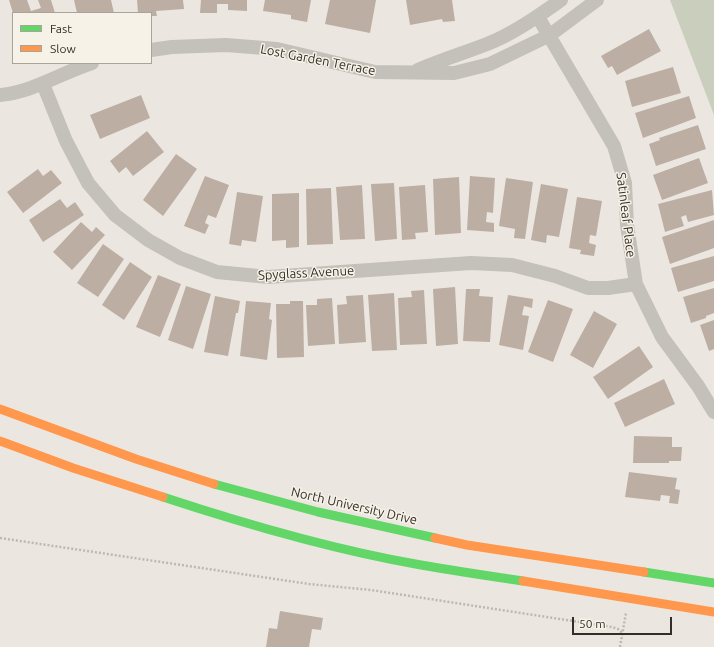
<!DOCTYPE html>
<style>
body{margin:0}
#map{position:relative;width:714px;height:647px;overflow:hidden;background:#ebe7e0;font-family:Ubuntu,sans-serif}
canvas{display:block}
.legend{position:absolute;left:12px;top:12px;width:140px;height:52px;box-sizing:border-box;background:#f7f2e8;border:1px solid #a9a39b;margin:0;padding:5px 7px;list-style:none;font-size:12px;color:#342d28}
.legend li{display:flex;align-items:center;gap:8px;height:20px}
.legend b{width:20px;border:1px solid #a9a39b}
.scale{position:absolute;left:572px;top:617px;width:100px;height:18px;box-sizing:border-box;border:2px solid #342d28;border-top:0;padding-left:5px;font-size:12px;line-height:14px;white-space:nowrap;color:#342d28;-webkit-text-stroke:3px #f7f2e8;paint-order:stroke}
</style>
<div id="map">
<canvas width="714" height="647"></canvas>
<ul class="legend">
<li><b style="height:5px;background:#63d668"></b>Fast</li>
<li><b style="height:5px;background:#ff974d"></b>Slow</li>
</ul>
<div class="scale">50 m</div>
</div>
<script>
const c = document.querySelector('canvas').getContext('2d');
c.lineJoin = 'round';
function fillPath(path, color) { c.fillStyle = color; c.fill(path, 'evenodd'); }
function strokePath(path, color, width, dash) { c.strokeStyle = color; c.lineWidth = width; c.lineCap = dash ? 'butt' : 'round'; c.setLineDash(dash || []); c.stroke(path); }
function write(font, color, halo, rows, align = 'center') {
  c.font = font + ' Ubuntu,sans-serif'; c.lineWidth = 3; c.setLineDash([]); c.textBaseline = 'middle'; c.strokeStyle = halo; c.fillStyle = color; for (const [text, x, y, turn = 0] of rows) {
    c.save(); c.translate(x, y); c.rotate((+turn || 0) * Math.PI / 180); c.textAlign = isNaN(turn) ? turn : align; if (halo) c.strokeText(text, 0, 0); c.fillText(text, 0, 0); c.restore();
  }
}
fillPath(new Path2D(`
 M670,0H714V115Z`), '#c9cfbc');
fillPath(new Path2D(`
 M9,0H27L31,11L41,8L38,0H51L55,13H13Z
 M74,0H111L114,13H77Z
 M137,0H183L184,9L156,11L157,16H151V13H138Z
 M201,0H247V11L228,10V4H217V13H200Z
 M265,0H311L307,22L291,19V15L263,11Z
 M330,0H376L370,33L325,24Z
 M406,0H452L455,21L443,22L442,19L410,25Z
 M649,29L661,51L617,75L612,66L608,68L601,56Z
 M673,67L681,93L632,107L625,81Z
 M141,95L150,118L100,139L90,115Z
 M689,96L696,118L643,138L635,113Z
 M698,125L706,149L656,166L649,144L660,140L659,138Z
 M147,131L164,152L133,176L126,167L119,173L110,161Z
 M176,154L197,169L163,216L143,200Z
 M699,158L708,183L662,200L653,175Z
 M38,169L43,176L51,170L62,183L23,213L7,192Z
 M205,176L229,185L216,218L208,215L205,223L209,225L205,234L184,226Z
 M470,176L495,178L493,213L487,212L486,222L494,223V232L467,230Z
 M459,177L461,233L435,235L433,179Z
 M506,178L533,182L525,239L514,238L515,229L499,226Z
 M394,183L397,239L375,241L371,184Z
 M541,184L568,189L559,237L547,235L546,243L531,240Z
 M362,185L365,239L340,240L336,187Z
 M425,185L428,232L415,233L416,239L402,240L399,187Z
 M331,188L333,244L307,245L306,189Z
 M712,190L714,215L688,222L686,215L681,217L684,226L665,232L658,204Z
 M237,192L263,196L256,242L242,240L241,246L229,244Z
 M299,193V247L286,248V240L272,241V194Z
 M577,197L602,201L596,236L590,235L589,243L596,245L594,256L580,254L581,250L569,248Z
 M60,199L67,208L75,202L84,215L43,242L29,220Z
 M714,220V248L670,264L662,237Z
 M81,222L92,232L96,227L105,235L72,270L53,252Z
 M103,244L124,259L98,297L77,283Z
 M714,256V281L678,292L671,268Z
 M130,262L152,277L124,320L102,305Z
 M158,275L181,284L160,337L136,327Z
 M186,286L211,294L193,349L168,340Z
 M455,287L458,344L436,346L433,289Z
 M714,288V313L706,316V318L691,323L683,297Z
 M466,289H480L479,296L493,297L490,342L463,341Z
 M424,290L427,344L400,345L398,298L412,297L411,291Z
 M394,293L397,350L372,351L368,295Z
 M363,295L366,342L339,344L337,305L347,304L346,296Z
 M508,295L533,299L532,308L524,306L522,315L529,316L523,350L499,345Z
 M215,296L240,301L238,313H236L228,356L204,352Z
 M332,298L335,344L308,346L306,305H317V299Z
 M548,300L573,309L553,362L528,352Z
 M246,301L271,303L269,319L272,320L267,360L240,356Z
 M290,301H303L304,357L277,358L276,304H290Z
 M594,311L617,324L593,368L570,355Z
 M714,320V349L709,351L700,325Z
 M639,346L653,367L608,399L593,377Z
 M664,379L675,404L625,427L614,403Z
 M634,436L672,437V447H682L681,461H669V463H633Z
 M629,472L677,478L675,489L680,490L678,504L669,503L670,496L661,495L660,501L625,497Z
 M280,611L323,618L321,630L312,629L309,647H266L269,628L277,629Z`), '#bdaea4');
strokePath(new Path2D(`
 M0,538L309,584L371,590L612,627L618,629L623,634
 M620,647L626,613`), '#bdb8b2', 2.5, [2, 2]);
strokePath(new Path2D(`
 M538,17L614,146L625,183L627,225L636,284L662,337L698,386L714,412
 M151,50L172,47L226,45L277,49L375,72L454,73L490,64L550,35L597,0
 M418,70C441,60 464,53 487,44C513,34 538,16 561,0
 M43,84L66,141L88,183L115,215L148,240L180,258L217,272L268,277L471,263L512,265L555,276L588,288H608L636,284
 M0,95C33,92 61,73 92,63`), '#c4c0ba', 14);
strokePath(new Path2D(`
 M214,484L318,512L435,538
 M163,497C248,525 334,550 421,565C455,571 489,576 523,581
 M644,572L714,583`), '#63d668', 9);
strokePath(new Path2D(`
 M0,409L136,459L214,484
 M0,441L73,468L163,497
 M435,538L467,545L644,572
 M523,581L714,612`), '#ff974d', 9);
write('13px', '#342d28', '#f7f2e8', [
 ["Lost Garden Terrace",318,60,11],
 ["Satinleaf Place",626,215,83],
 ["Spyglass Avenue",306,273,-3],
 ["North University Drive",354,506,13]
]);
</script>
